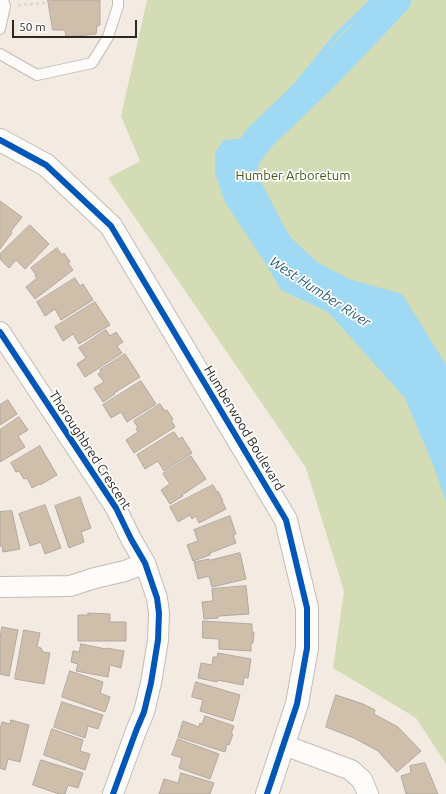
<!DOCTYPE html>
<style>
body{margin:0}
#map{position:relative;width:446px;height:794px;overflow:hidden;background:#f3ebe2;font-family:Ubuntu,sans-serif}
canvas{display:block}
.scale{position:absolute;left:12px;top:20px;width:125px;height:18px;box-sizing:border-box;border:2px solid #2c2721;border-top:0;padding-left:5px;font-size:12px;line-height:14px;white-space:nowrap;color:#2c2721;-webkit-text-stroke:3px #fff;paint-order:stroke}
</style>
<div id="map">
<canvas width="446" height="794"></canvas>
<div class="scale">50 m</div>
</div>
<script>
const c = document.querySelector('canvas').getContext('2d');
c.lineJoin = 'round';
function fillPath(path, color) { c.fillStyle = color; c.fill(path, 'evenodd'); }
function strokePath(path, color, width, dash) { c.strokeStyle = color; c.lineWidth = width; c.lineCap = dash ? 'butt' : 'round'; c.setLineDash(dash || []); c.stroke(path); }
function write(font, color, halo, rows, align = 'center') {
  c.font = font + ' Ubuntu,sans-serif'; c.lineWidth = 3.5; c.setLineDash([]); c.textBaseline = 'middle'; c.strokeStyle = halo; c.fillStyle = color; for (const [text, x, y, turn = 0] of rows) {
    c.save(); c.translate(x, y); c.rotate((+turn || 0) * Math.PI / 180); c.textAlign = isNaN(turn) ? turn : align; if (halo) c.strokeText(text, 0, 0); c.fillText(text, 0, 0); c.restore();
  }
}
fillPath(new Path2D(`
 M147,0H446V764L416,718L333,668L344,591L306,468L108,178L140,161L121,116Z`), '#d3dcb5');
fillPath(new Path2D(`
 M253,138V167L290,237L317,262L349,279L402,294L445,363L446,367V502L434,467L405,398L328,312L281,290L269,269L225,202L215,173V153L224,140Z`), '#9fd9f3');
strokePath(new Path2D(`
 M253,138L335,37L373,0`), '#9fd9f3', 5);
strokePath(new Path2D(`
 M242,184L244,159L260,137L326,74L396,0`), '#9fd9f3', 30);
const building = new Path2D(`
 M48,0H100V25L97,26L96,34L66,37L65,30H53Z
 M0,201L22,217L11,231L12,233L0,249Z
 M30,225L49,244L25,269L16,260L9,268L0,259V254Z
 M57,248L62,255L64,253L70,262L68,263L73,270L35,299L26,287L37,278L35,276L36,275L31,268Z
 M75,278L80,286L83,284L93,300L61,320L55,309L45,316L37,302Z
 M95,302L110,325L79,344L73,334L63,341L55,327Z
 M106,330L110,336L116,332L123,342L117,346L122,353L85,377L77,364L86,358L79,348Z
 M125,354L140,377L114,393L115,394L103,402L94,388L104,382L98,374L101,372L100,370Z
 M141,381L156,404L127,422L121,412L111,418L103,405Z
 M8,400L17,414L0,425V405Z
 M160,404L165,411L167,410L173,419L171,420L175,427L134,453L126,440L138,432L136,429L138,428L134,421Z
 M19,417L28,430L18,436L25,447L0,462V430Z
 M174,432L179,439L182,437L192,453L164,471L158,461L145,469L137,455Z
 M40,446L57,475L40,485L39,484L32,488L27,478L24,479L19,471L16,472L11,463Z
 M191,456L206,479L182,495L183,496L170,504L161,490L170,484L163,474Z
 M213,485L217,492L218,491L223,501H222L226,509L199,523L196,516L192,519L190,515L178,522L170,507Z
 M80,497L91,528L81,532L84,542L69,548L55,506Z
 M45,505L61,548L45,554L41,542L30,546L19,514Z
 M12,511L20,549L3,552L2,546H0V512Z
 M230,516L236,534L233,535L236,543L210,553V555L193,561L187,545L198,541L194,530Z
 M240,553L246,579L212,587L209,576L198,579L194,562L209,559L210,560Z
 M246,586L249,614L218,616V618L204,619L202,602L213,601L212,589Z
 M88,613L110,614V622H126V641H78V615H88Z
 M203,621L252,624V632H254L253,643H251V651L219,649V639L203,638Z
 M2,627L18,630L9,676L0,674V641Z
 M24,630L40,633L37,647L41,648L43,652L50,653L44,684L15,679Z
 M81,644L106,649V648L124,651L121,668L110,665L108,677L76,671L78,664L71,662L73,651L79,652Z
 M218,653L251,659L248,678L244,677L243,685L217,680V682L198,678L201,663L212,665L213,657H217Z
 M70,671L103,682L100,693L110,697L105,712L62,697Z
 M196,682L240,695L233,721L200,711L203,700L192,697Z
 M336,695L363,704L375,710L374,714L398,727L421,751L397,772L378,751L354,738L326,727Z
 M62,702L103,715L98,729L88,726L85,738L54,727Z
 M205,716L234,726L231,734H233L229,745L227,744L225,752L178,737L183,721L199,727L200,723L202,724Z
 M11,720L29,725L20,762L8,759L5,770L0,768V729L2,722L10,724Z
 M52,729L83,740L80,751L90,754L85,770L44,755Z
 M178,739L219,754L210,779L179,768L182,758L172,755Z
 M41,760L83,773L78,788L68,785L65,794H59L33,785Z
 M425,763L438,794H406L401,776L411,773L410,766Z
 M181,773L214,783L210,794H159L164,779L178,783Z`);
fillPath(building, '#cfbfaa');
strokePath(building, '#afa8a2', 1);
const lane = new Path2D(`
 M0,29L5,6L3,0
 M0,54L37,75L92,63L108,37L118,6V0`);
const street = new Path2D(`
 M0,332L116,508L131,539L145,563L157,598L159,613L158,640L151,683L144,712L136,731L113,794
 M0,587L70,586L95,578L125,571L145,563
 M284,745L351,770L362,780L368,794`);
const secondary = new Path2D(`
 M0,140L46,165L111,226L286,520L307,608V648L297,704L267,794`);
strokePath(lane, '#c2bcb4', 12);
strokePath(street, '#c2bcb4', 22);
strokePath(secondary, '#c2bcb4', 24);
strokePath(new Path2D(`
 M18,5L46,3`), '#d9d7d4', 2.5, [3, 3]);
strokePath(lane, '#fdfcfb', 10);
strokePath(street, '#fdfcfb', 20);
strokePath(secondary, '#fdfcfb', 22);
strokePath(new Path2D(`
 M0,140L46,165L111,226L286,520L307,608V648L297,704L267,794
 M0,332L116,508L131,539L145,563L157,598L159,613L158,640L151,683L144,712L136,731L113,794`), '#0057b8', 6);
write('13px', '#445815', '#fff', [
 ["Humber Arboretum",293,176]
]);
write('13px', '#2c2721', '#fff', [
 ["Humberwood Boulevard",244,428,59],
 ["Thoroughbred Crescent",90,450,57]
]);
write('italic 14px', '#2e5d73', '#fff', [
 ["West Humber River",320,292,33]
]);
</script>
